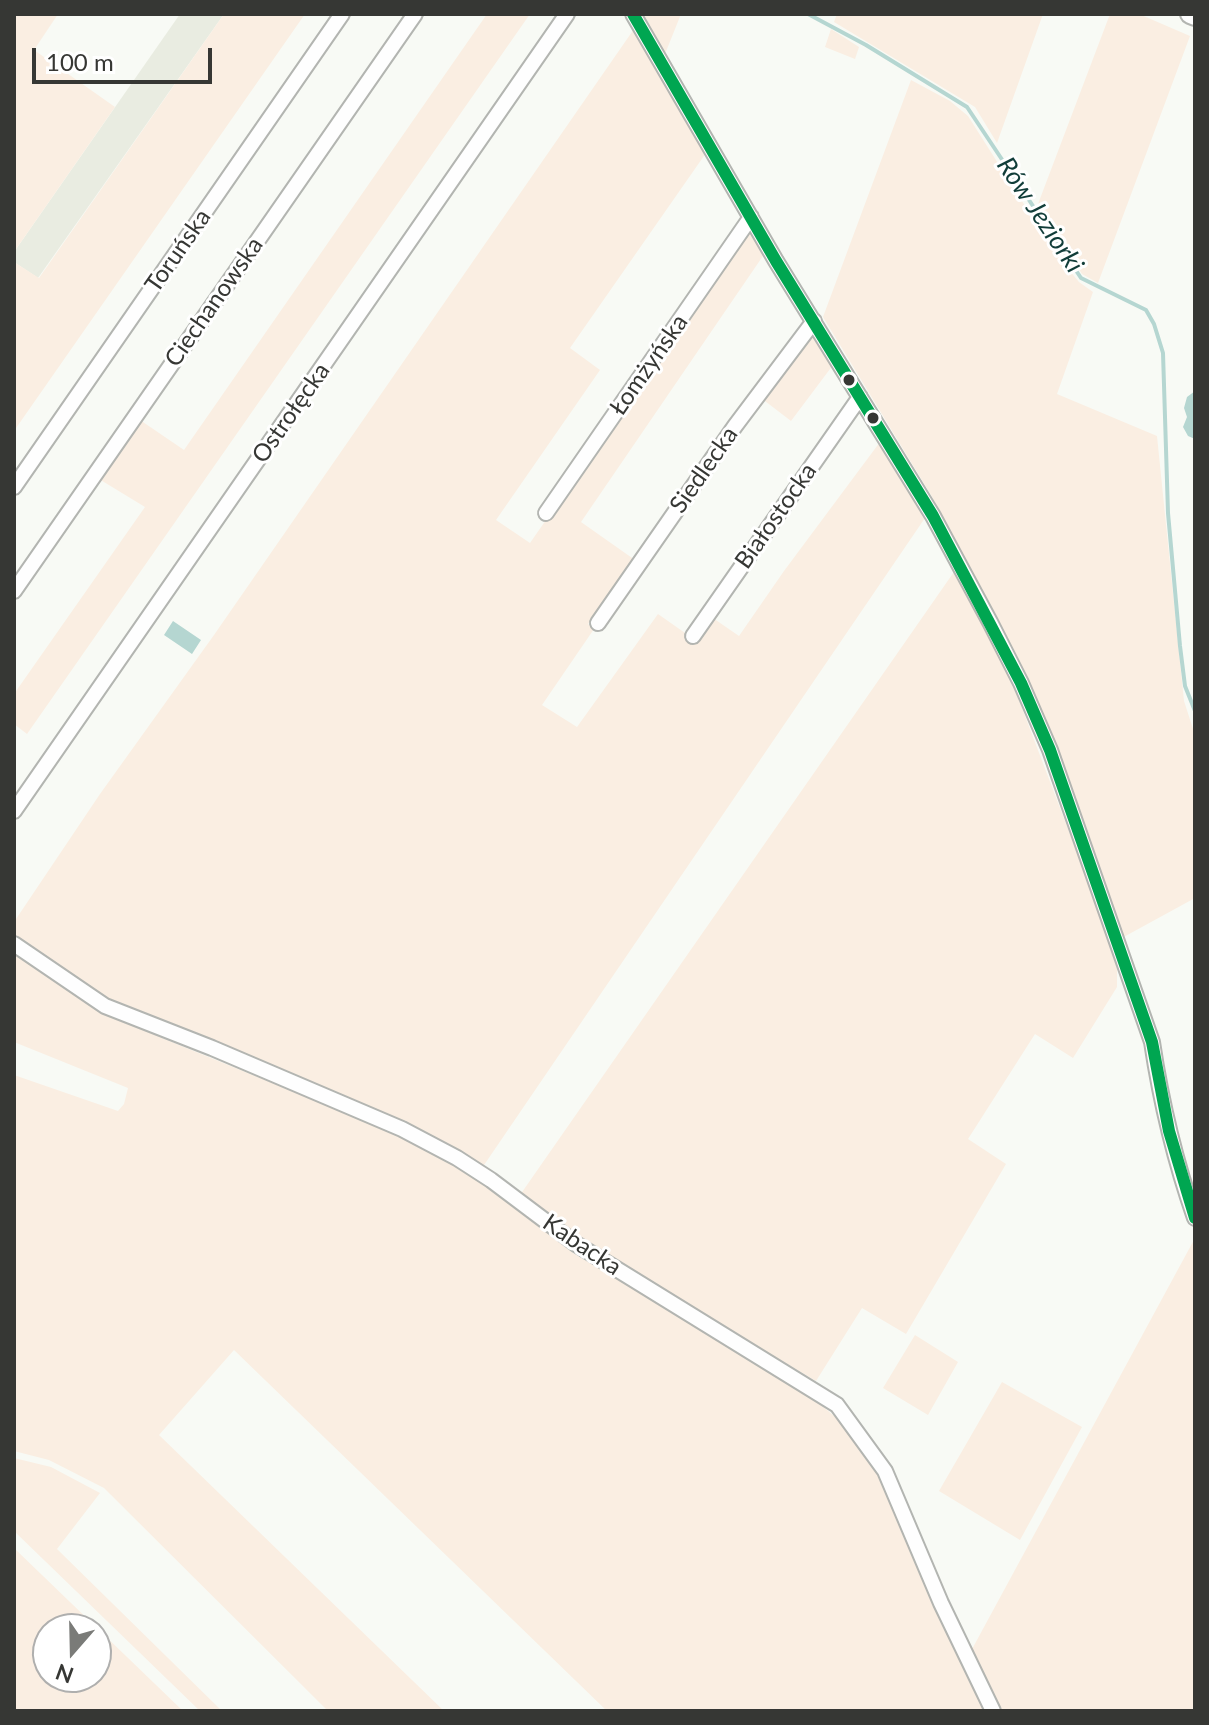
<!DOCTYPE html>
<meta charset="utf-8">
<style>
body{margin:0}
#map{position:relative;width:1209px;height:1725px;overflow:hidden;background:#f8faf5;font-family:Lato,sans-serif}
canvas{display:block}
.frame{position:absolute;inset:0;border:16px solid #363734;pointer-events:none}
.north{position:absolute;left:32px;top:1613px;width:80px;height:80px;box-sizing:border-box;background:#fff;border:2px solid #afafae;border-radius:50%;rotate:200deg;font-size:22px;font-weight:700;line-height:32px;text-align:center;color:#363734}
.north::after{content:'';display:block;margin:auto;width:28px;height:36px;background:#7a7b78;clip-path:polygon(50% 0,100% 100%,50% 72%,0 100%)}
.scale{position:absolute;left:32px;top:48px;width:180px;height:36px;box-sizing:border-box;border:4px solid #363734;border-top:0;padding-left:10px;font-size:24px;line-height:28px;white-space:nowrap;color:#363734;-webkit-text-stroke:6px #fff;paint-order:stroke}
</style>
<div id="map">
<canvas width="1209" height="1725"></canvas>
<div class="frame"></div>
<div class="north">N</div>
<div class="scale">100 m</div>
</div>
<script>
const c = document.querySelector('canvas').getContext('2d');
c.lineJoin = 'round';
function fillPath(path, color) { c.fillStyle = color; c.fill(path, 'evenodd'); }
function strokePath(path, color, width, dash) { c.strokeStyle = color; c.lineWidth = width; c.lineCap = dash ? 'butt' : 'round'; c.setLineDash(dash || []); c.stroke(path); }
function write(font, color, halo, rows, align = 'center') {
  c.font = font + ' Lato,sans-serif'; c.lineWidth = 6; c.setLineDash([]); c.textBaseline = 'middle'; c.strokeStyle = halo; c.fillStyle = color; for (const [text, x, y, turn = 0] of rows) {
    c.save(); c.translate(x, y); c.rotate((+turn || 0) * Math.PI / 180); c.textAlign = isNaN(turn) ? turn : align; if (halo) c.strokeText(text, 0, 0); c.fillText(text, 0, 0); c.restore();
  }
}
fillPath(new Path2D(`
 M180,14H224L38,278L14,262V252Z`), '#e9ece1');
fillPath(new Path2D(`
 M14,14H58L34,50L115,107L14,252Z
 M224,14H305L14,431V262L39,278Z
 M487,14H530L27,734L14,724V694L145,507L99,479L140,420L184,450Z
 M643,14H681L665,54Z
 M837,14H1043L997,143L975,107L834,22Z
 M1110,14H1139L1190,36L1098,283L1082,274L1038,204Z
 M634,29L706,153L570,348L600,370L496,520L530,543L749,228L765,253L581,522L635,560L588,624L594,629L542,705L577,727L658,614L695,640L710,616L739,636L784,571L880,442L927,515L482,1168L106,999L14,936V922L100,794L214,635Z
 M831,29L859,47L855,59L825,47Z
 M911,80L950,101L968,116L1055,253L1079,282L1093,292L1057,394L1157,436L1184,701L1195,735V898L1120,939L1035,699L931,495L823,317Z
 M812,331L833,365L791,421L761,398Z
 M956,569L1014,687L1084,871L1117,968V987L1073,1058L1035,1034L968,1139L1006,1164L906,1334L862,1308L816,1381L594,1250L520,1195Z
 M14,953L100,1009L162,1038L400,1135L472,1174L573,1253L737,1350L820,1404L854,1433L876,1468L974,1689L987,1711H607L234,1350L159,1435L444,1711H328L104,1488L49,1460L14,1451V1075L118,1111L124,1104L128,1088L14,1042Z
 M1195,1238V1711H1001L971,1651Z
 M915,1335L958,1362L928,1415L883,1388Z
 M1002,1382L1082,1427L1020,1540L939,1491Z
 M14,1458L51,1467L100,1493L57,1549L222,1711H200L14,1531Z
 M14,1548L183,1711H14ZM48,1629H96V1677H48Z`), '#faeee2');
fillPath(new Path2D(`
 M1195,391V439L1188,436L1183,427L1187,417L1184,408L1187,397Z
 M173,621L201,640L192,654L164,635Z`), '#b5d6d1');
strokePath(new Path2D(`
 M808,14L866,45L967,107L1081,278L1146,310L1154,324L1163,353L1168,513L1180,646L1185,686L1195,711`), '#b5d6d1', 4);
const minor = new Path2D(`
 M633,14L776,261L933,516L990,622L1021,683L1050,750L1152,1042C1161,1102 1175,1161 1195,1218
 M14,487L342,14
 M546,513L751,217
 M14,591L415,14
 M598,623L735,426L814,321
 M693,636L860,397
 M14,811L567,14
 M14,944L105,1006L212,1048L402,1129L457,1158L491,1180L576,1244L837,1405L885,1471L941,1603L993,1711`);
const secondary = new Path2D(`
 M1190,14L1195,16`);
strokePath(minor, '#b3b5b1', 18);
strokePath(secondary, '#b3b5b1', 22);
strokePath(minor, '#fefefe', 14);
strokePath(secondary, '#fefefe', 18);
strokePath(new Path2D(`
 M633,14L776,261L933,516L1021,683L1050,750L1152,1042L1169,1131L1195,1218`), '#00a651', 12);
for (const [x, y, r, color] of [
 [849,380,7,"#363734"],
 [873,418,7,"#363734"]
]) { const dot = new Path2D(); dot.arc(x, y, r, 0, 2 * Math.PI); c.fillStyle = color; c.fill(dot); strokePath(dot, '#fff', 3); }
write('24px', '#363734', '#fff', [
 ["Toruńska",178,251,-55],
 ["Ciechanowska",214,302,-55],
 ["Łomżyńska",649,365,-55],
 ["Ostrołęcka",291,413,-55],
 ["Siedlecka",704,470,-55],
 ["Białostocka",776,516,-55],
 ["Kabacka",582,1245,34]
]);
write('italic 26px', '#113d39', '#fff', [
 ["Rów Jeziorki",1040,215,56]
]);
</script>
